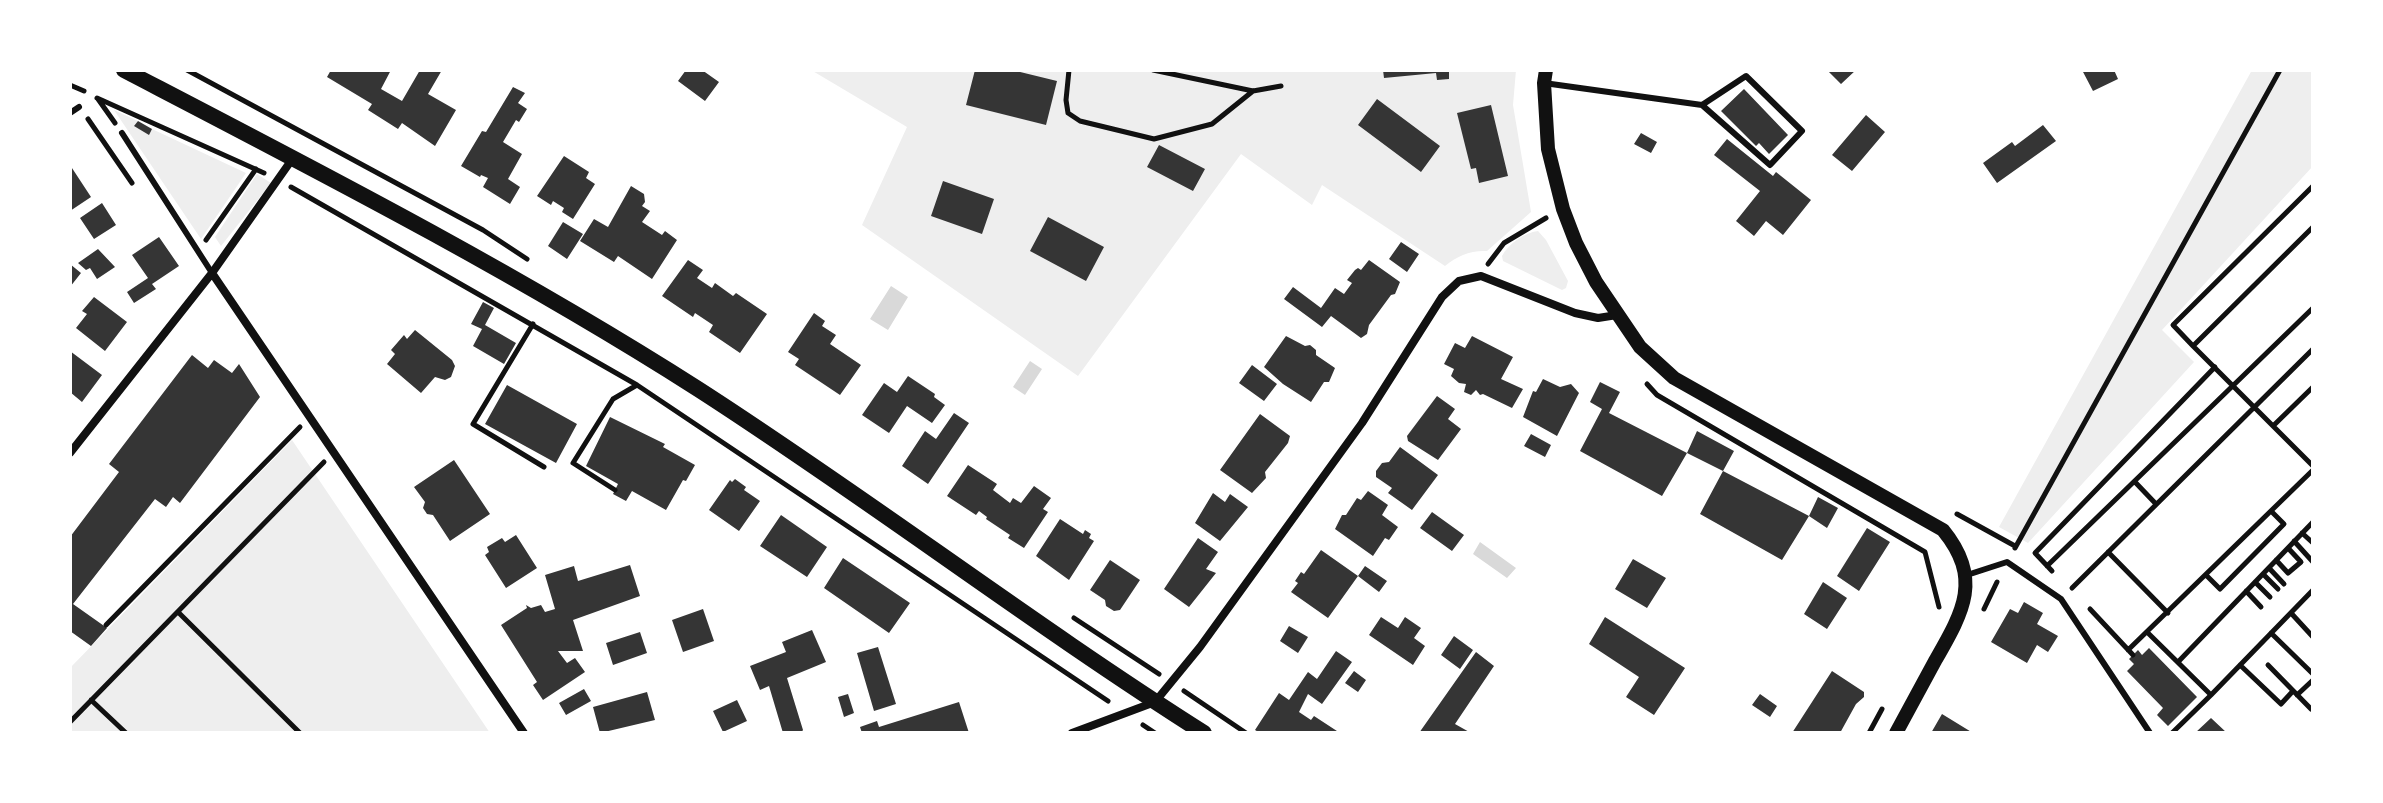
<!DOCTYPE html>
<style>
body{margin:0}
#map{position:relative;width:2383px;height:803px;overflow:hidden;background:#fff;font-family:Raleway,sans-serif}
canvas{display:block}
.frame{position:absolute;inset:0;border:72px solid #fff;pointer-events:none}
</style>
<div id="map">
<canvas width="2383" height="803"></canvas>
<div class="frame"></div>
</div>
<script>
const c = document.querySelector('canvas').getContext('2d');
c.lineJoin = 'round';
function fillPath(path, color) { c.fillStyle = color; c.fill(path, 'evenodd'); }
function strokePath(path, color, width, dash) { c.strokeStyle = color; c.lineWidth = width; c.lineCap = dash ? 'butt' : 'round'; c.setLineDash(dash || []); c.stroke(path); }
fillPath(new Path2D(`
 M811,70H1516L1513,105L1531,212L1487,251C1471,250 1457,256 1445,266L1322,185L1312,205L1241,154L1078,376L862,225L907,127Z
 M2252,70H2313V166L2162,330L2194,362L2028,543L1999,527Z
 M114,110L138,121L135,126L149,134L152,129L246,173L201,239Z
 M257,174L271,183L221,246L215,237Z
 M1538,231L1546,240L1568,281L1566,288L1562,290L1503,261L1502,256C1509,243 1524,233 1538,231Z
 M292,440L490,733H70V668Z`), '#eee');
fillPath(new Path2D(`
 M891,286L908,297L888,330L870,319Z
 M1030,361L1042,369L1025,395L1013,387Z
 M1480,542L1516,568L1507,578L1473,554Z`), '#d9d9d9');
fillPath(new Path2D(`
 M331,70H391L381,89L402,101L420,70H442L428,94L456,110L435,146L402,123L398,129L368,110L372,104L327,77Z
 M686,70H702L719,82L705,101L678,81Z
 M975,70H1012L1057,81L1046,125L966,105Z
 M1383,70H1449V79L1437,80L1436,73L1384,78Z
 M1827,70H1856L1841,84Z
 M2082,70H2114L2118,79L2093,91Z
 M513,87L525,93L518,103L527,109L519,122L516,120L503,142L522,154L508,179L520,187L510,204L483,187L488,178L481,175L480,177L461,166L482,131L486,132Z
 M1744,89L1788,135L1769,154L1759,143L1756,146L1721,111Z
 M1377,99L1440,146L1421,172L1358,125Z
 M1491,105L1508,176L1479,183L1476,168L1471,169L1457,113Z
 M1866,115L1885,132L1852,171L1832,155Z
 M138,121L152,129L149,135L134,126Z
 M2043,125L2056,141L1997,183L1983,163L2012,142L2015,146Z
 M1641,133L1657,142L1651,153L1634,144Z
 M1727,139L1773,176L1776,172L1811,200L1783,235L1766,221L1754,236L1736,221L1760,191L1714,155Z
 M1159,145L1205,169L1193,191L1147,167Z
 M564,156L589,172L586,178L595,184L573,219L562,212L564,208L553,201L551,205L537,196Z
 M70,165L91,197L70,211Z
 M943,181L994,199L982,234L931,216Z
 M631,186L644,194L645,202L642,206L650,211L642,222L662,235L665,231L677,240L652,279L618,256L614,262L580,241L594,219L608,227Z
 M102,203L116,225L94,239L80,218Z
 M1048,217L1104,247L1086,281L1030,251Z
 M563,222L583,234L567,259L548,246Z
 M159,237L179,266L152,284L156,289L134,303L127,292L148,278L132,255Z
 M1401,242L1419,254L1407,272L1389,259Z
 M98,249L115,267L97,279L90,268L86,270L78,263Z
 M688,260L703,270L697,278L712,288L715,283L733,296L736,293L767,314L740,353L709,332L713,325L695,313L693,317L662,296Z
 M1369,260L1400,282L1395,294L1391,295L1369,325L1367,334L1361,338L1331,316L1322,327L1284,299L1293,287L1321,308L1335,288L1344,294L1352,283L1347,280L1355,270L1358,268L1361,270Z
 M70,264L81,273L70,287Z
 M94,297L127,322L105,351L76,328L87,314L82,311Z
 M483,302L494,308L485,325L516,343L504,364L473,346L482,329L471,324Z
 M814,313L825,321L822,326L836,335L830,344L861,365L840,395L795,365L799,359L788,352Z
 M415,330L452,360L455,366L451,377L445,380L435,377L421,393L387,364L395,354L391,350L404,335L407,339Z
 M1286,336L1305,346L1310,345L1316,350V355L1335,368L1329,382H1324L1311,402L1283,384L1264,367Z
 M1472,336L1513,357L1501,379L1523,389L1512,408L1483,394L1480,395L1476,390L1471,395L1464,392L1466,384L1459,383L1451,376L1454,369L1444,364L1455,343L1465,348Z
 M70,351L102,375L82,402L70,392Z
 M192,355L208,368L214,360L232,373L239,364L260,397L180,503L173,497L166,507L155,499L73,604L107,628L91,646L70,631V537L119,472L109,464Z
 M1252,365L1277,384L1264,401L1239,383Z
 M908,376L935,394L934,397L945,405L932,423L907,406L889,433L862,415L884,383L897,392Z
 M1543,379L1560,387L1571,384L1579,393L1557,436L1523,417L1533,391L1536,392Z
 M1600,382L1620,392L1609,413L1687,453L1697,431L1734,451L1723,471L1687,453L1662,496L1580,451L1602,409L1590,402Z
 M507,385L577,424L556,463L485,424Z
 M1437,396L1455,409L1448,419L1461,429L1438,460L1408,441L1407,436Z
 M954,413L969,423L928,484L902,466L925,431L936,439Z
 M1260,414L1290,436L1288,443L1265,472L1266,478L1252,493L1220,470Z
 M610,417L665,444L663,447L695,465L686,481L683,480L666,510L632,491L626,501L613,494L618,484L586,466Z
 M1531,434L1551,445L1545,457L1524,446Z
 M1400,447L1438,475L1412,510L1388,493L1392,488L1376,477V471L1382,463L1389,462Z
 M454,460L490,514L450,541L433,515L427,514L423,508L425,502L414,487Z
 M968,465L997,484L993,490L1010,503L1013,498L1021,503L1034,486L1051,498L1043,509L1048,512L1024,548L1008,538L1010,535L986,519L987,517L979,511L976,515L947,496Z
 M1723,471L1809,516L1818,497L1838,508L1827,528L1809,516L1782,560L1700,514Z
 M735,479L746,487L744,490L760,501L739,531L709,510L730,480L732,482Z
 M1368,491L1388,505L1382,515L1398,527L1389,540L1385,538L1373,556L1335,529L1342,515H1346L1357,498L1361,500Z
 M1213,493L1225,502L1230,494L1248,507L1220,541L1195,523Z
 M1432,512L1464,535L1452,551L1420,528Z
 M781,515L827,547L807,577L760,546Z
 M1060,519L1083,534L1085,530L1091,534L1089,538L1094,541L1069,580L1036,556Z
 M1867,528L1890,542L1859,591L1837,576Z
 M516,535L537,568L506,588L485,555L489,552L487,547L502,538L505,542Z
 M1198,538L1218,552L1206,569L1216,573L1189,607L1164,589Z
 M1321,550L1358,576L1365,566L1387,581L1379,592L1358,576L1328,618L1291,592L1298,583L1295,581L1301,572L1304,574Z
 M843,558L910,603L889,633L824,588Z
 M1633,559L1666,578L1647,608L1615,589Z
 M1110,560L1140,580L1120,610L1114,611L1106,606L1105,600L1090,590Z
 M630,565L640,596L573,620L583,651H558L567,663L575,658L585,672L543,700L533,685L537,682L501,625L527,608L526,605L531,608L541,605L545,612L555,609L545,575L574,566L578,581Z
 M1823,582L1847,598L1827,629L1804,614Z
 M2024,602L2043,613L2037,624L2058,636L2048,652L2037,645L2027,663L1991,642L2010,609L2018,613Z
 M703,609L714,641L683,652L672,620Z
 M1381,617L1398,628L1405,617L1421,628L1414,638L1425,646L1413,665L1369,635Z
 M1605,617L1685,668L1654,715L1626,697L1639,677L1589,644Z
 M1289,626L1308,637L1298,653L1280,641Z
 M812,630L826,662L787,678L803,730L801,733H783L769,686L760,690L750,666L786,652L782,642Z
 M640,632L647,653L613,665L606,643Z
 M1454,636L1473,650L1460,669L1441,655Z
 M878,647L896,704L874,711L857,653Z
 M2149,648L2197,697L2168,726L2157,715L2163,708L2127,671L2134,664L2129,659L2138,650L2142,655Z
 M1336,651L1352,662L1322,704L1308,694L1299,712L1311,720L1314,716L1340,733H1260L1255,730L1279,693L1289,700L1308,672L1317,679Z
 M1476,652L1494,666L1455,724L1471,733H1419Z
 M1354,671L1366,680L1358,692L1345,683Z
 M1832,671L1864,692V697L1856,704L1840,733H1792Z
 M584,689L591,701L566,715L559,703Z
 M647,692L655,720L600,733L593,707Z
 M848,694L854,713L844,717L838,697Z
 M1760,694L1777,706L1770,717L1752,705Z
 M737,700L747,721L723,732L713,711Z
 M959,702L969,733H862L860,727L877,721L879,727Z
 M1942,714L1973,733H1931Z
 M2211,718L2227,733H2195Z`), '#353535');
strokePath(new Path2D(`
 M187,70L483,230L527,259
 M1069,70L1066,100L1068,113L1080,121L1154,139L1212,124L1253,91
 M1153,70L1253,91L1281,86
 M70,85L84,91
 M97,98L264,173
 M98,99L115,123
 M88,119L132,183
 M291,187L637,385L1108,701
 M2313,227L2193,346L2313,466
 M206,240L256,169
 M1488,264L1504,243L1546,218
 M533,324L473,424L544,467
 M2193,346L2173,325L2313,186
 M1647,384L1657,395L1925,552L1939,607
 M2273,426L2313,387
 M2135,482L2156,504
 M615,490L573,463L613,399L637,385
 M1957,514L2015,546
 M2302,533L2313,543
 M2294,541L2313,562
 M2015,548L2280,70
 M2108,552L2168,613
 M2276,560L2288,573L2301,562L2288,548
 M2047,566L2313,308
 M2269,568L2284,584
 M2052,571L2035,553L2215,367
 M2263,574L2278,589
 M2206,575L2220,589L2284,524L2271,511
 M2255,582L2270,597
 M2072,588L2313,349
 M2246,591L2261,607
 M1984,609L1997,582
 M2090,609L2133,655
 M178,612L300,733
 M2291,613L2313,637
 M1074,618L1159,674
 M106,625L300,427
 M2148,633L2211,695L2313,590
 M2271,633L2313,674
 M2128,650L2313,470
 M2178,662L2313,522
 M2240,665L2281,704L2293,691
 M2268,665L2311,709L2313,707
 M1184,691L1246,733
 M2297,695L2313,680
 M91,700L126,733
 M70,722L324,462
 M1143,725L1155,733
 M1869,733L1882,709
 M2172,733L2211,695`), '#111', 5);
strokePath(new Path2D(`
 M1544,83L1702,105L1746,76L1802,131L1770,165L1702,105
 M70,113L79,107
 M122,133L212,273
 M1967,575L2007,562L2061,599L2150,733`), '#111', 6);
strokePath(new Path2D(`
 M212,273L524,733
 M70,453L212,273L293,158
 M1072,733L1155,702L1200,647L1362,423L1442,297L1459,281L1481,276L1575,313L1598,318L1617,315`), '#111', 8);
strokePath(new Path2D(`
 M1546,70L1544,83L1548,149L1563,209L1576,243L1596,282L1640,347L1674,378L1943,530C1983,579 1963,612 1935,661C1922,685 1909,709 1896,733`), '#111', 14);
strokePath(new Path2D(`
 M124,70C318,171 513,271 698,389C869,499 1032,624 1204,733`), '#111', 16);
</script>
